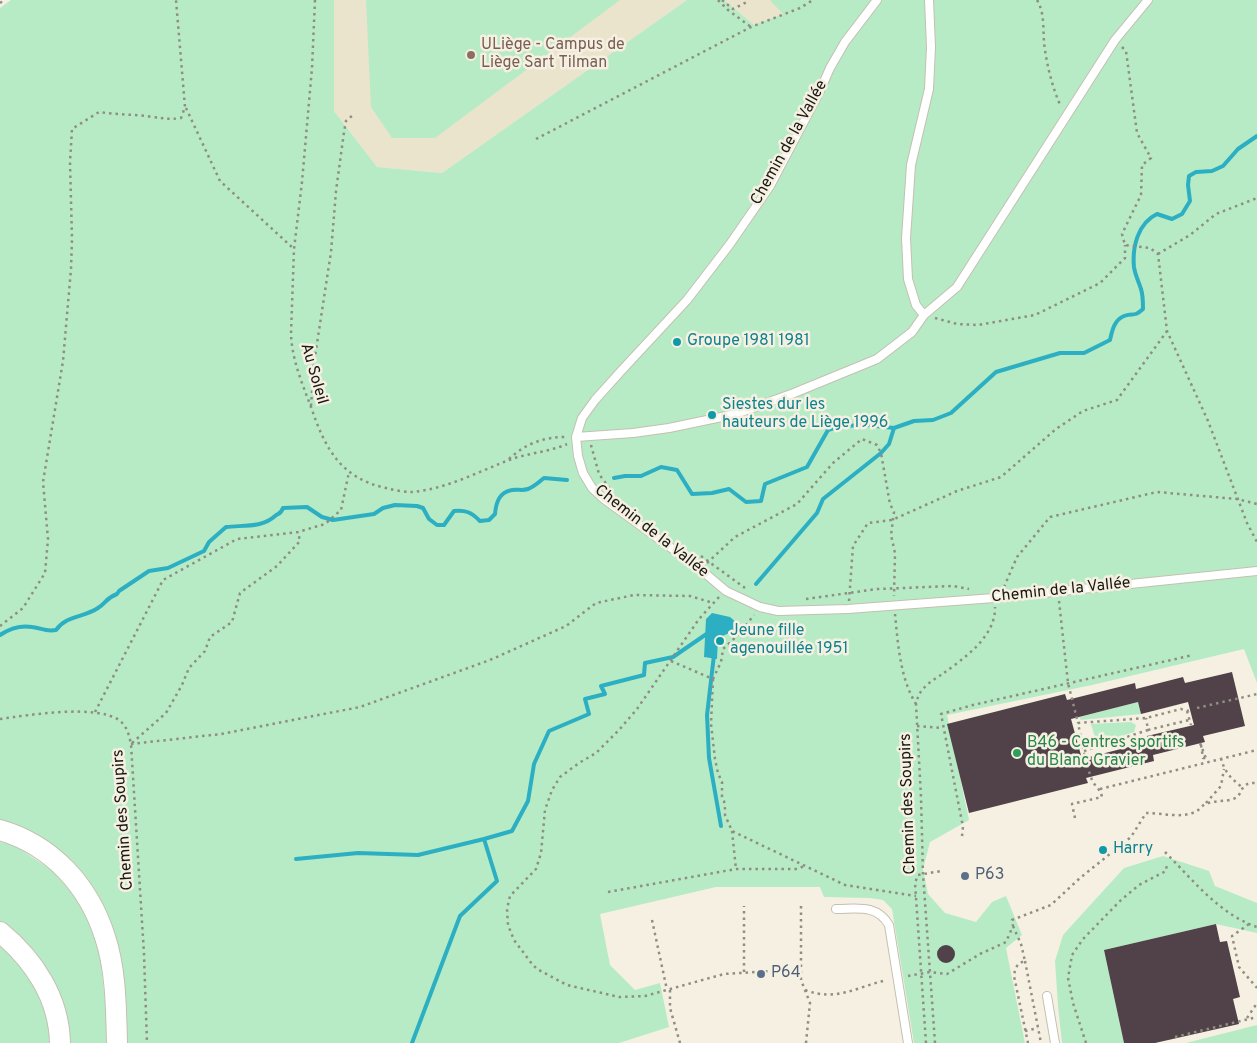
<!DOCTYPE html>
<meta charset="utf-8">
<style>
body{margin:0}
canvas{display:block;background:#f5f0e1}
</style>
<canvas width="1257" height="1043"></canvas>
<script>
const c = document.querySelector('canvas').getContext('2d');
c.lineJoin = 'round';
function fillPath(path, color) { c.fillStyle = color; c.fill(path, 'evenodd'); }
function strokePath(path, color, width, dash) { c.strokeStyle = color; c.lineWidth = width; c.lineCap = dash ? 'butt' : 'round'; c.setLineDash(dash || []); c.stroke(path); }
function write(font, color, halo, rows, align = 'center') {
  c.font = font + ' Overpass,sans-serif'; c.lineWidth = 5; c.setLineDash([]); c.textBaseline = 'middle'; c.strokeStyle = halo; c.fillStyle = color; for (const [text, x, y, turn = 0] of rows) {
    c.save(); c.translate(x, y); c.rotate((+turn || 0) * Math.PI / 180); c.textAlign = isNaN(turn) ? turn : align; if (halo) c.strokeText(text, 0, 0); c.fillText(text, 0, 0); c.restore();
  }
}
fillPath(new Path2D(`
 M334,0H687L442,173L377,167L334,111Z
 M724,0H802L783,14L754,25Z`), '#ebe4cd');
fillPath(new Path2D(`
 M11,0H334V111L377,167L442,173L687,0H724L754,25L783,14L770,0H1257V683L1244,649L1092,685L947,715L969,820L930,842L923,869L928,894L945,913L976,922L992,902L1006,896L1022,935L1006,948L1025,1043H914L892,909L883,900L870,898L824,897L820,887H716L600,914L610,965L635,990L660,983L669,1027L619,1043H124L86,880L0,827V8Z
 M366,0H620L435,138H392L371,107Z
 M1138,702L1141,714L1081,720L1079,717Z
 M1131,722L1136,725L1134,732L1097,744L1091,724Z
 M0,842L14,845L74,885L98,938L107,1019L108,1043H0Z
 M1163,856L1209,871L1215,886L1257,903V933L1216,924L1104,950L1124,1043H1062L1058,1006L1055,961L1063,935L1124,868Z
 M1257,1025V1043H1186Z`), '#b6ebc6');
fillPath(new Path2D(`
 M712,613L730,617L737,623L736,630L718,638L717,659L704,657L706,619Z`), '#2cafc3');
strokePath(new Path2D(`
 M614,478L625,476H641L661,467L677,470L692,494L712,493L729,489L746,502L761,501L765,484L807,467L828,430L840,426L867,425L894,428L914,421L933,420L951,413L996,372L1060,353H1084L1110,340C1112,331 1114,320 1124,316C1134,312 1133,318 1143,309C1143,302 1143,295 1141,289C1139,282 1135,275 1134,267C1132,247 1138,223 1157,214L1172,219L1182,214L1190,201L1188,185L1189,176L1196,172L1212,171L1223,166L1238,149L1257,136
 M756,584L817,513L823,499L881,453L889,444L894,428
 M0,635C9,629 20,625 32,627C42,628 45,632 56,630C67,615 83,618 98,608C106,603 106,598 117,594L119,591L149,571L168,568L204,551L209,542L226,527C243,525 262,528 275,516C279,513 281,514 283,508L307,507L322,517L333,520L374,514L383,508L395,505L417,506L423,508L429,519L437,525H444L454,511C466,510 471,512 480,521L489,520L495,514C496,503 499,492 512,490C518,489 522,491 528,489C534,487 539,482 544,478L567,480
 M714,655L707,715L709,758L721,826
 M296,859L358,853L418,855L484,839
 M412,1043L460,916L497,881L484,839L512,831L528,801L534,764L549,731L589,714L585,699L605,694L601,686L644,675L645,663L673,657L708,633`), '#2cafc3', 4);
fillPath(new Path2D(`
 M1232,672L1245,726L1203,736L1205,742L1153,755L1154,761L1086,778L1088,783L969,813L947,724L1065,694L1067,700L1135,683L1136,689L1183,677L1185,683ZM1138,702L1141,714L1188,702L1194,725L1147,736L1148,742L1082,759L1071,719Z
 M1216,924L1220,942L1227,941L1240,997L1233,999L1239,1024L1155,1043H1124L1104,950Z
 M937 954a9 9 0 1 1 18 0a9 9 0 1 1-18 0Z`), '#504248');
const lane = new Path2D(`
 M877,0L845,42L830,68L819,93L770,186L730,244L687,300L622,370L595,400L582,418L576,437L578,456L583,473L592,488L604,499L700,569L726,591L760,607L778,611L848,609L994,598L1257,571
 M924,315L916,305L908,279L906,238L911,165L929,89L931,47L929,0
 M576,437L633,433L669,428L736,414L794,393L877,359L912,332L924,315L957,287L1115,40L1148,0
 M836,909C857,909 877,904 889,925L908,1043
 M1047,996L1055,1043`);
const secondary = new Path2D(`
 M0,830C52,845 89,886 105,937C116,970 116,1008 117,1043
 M0,932C34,960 59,998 60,1043`);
strokePath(lane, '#c4c0b1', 10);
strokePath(secondary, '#c4c0b1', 22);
strokePath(new Path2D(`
 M315,0L312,68L302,182L294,249L291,334C292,360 302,383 311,407C325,448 340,478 386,488C394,490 404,492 412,492C446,489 478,472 509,460C528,453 549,452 567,444
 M718,0L728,10L751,27
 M722,0L733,9L747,2
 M1037,0C1046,15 1042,33 1045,50C1048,70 1053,89 1061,107
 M0,3L4,0
 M1122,47L1126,51L1137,133L1151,158L1142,165L1141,195L1122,234L1125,245L1150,248L1158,254L1167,331L1208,421L1247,523L1257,542
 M186,108L220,181L294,249
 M536,139L751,27L800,8L813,0
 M1158,254L1190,235L1216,214L1257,198
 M935,318L957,324L978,325L1035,315L1100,283L1125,258V245
 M311,406L314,363L331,252L336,191L344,132L346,121L353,115
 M591,445L599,474L610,489
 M509,459C526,443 544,437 567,437
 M701,556L745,588
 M707,563L735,537L797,504L833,463L862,439L877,445L881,453L890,504L894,512L891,535L895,553L894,596
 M1004,587L1017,557L1050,517L1157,492L1237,499L1257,504
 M719,597L699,619L637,709L619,730L596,753L579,763L560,777L552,790L545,810L541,853L536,869L510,896L507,909L508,925L514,940L532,964L537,969L567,985L619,997L645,996L724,974L788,970L801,972
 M806,599L877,589L953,586L969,589
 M849,601L853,546L868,523L892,520L957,491L1001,477L1056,429L1083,411L1117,400L1167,331
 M1059,601L1068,683L1078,723
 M895,614C898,644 900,678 916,704
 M0,626L23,608L45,573L48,539L43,482L63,361L71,269L72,239L70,162L72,129L99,112C117,115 135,114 152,117C164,118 168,120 181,118L185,107L176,0
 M671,661L713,679L721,662L723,649L740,633L754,615
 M713,679L711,724L715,759L718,773L722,782V797L724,801L725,809V815L732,831L845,885L916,896
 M1197,708L1257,694
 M1187,711L1191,725
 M95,712L163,580L237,539L298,532L325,524L341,510L349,472
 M0,719C29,715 95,704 119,720C127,726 129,735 131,744L144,954L147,1043
 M917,726L943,728
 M1148,730L1189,720
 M132,743L166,713L182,685L189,668L205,651L210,637L232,622L240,593L277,566L300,541L298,532
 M1200,743L1207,761
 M131,744L221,734L360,707L490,660L566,626L596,603L634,595L690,596L713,603
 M1201,745L1203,758H1206
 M1084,751L1148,730L1146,718
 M1221,758C1224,771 1231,779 1242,787
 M1100,789L1257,750
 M1206,803L1221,786L1224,769
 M1075,818L1072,804L1102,797C1100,788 1095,787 1092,780C1085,762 1082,742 1078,723L1146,718L1181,709L1187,711L1190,710
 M732,831L736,869
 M962,836L963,827L941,714L973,705L1193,655
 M1165,852C1193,880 1219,914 1257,927
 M608,892L736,869H798L804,866
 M801,906V980L810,1003L806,1043
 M652,920L667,990
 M1249,924L1232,936L1239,967L1257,988
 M1013,926L1021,944L1025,961C1017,963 1015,968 1014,976L1028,1043
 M1025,961L1041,1043
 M744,972V906
 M908,976L930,972L947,974L980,954L1006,942L1013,926L1012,920L1051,905L1080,878L1131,837L1146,813C1162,813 1182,819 1197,811C1200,809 1202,805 1206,804C1215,800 1225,802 1233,799C1245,795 1237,782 1257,783
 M670,990V1008L680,1043
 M805,990C837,1002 856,987 887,980
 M1247,1018L1257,1003
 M1025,1031L1038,1028
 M1175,1037L1257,1017
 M926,1043L915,883L918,875L941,871
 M935,1043L923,874L921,797L916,704C917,700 918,696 920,693C924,686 934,679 941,675C963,659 996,637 995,607
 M1086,1043L1073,1003L1068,978L1072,955L1083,939L1121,900L1139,885L1166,871L1167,863`), '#908d82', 2.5, [2.5, 4]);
strokePath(lane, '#fff', 8);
strokePath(secondary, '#fff', 20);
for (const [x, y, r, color] of [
 [471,55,5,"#8d6e63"],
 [677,342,5,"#0f9aa8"],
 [712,415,5,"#0f9aa8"],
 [720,641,5,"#0f9aa8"],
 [1017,753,5,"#2e9e5b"],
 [1103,850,5,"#0f9aa8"],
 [965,876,5,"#5c6f8a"],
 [761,974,5,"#5c6f8a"]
]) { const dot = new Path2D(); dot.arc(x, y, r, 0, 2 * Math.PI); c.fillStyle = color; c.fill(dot); strokePath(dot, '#f5f0e1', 2); }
write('16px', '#785e54', '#f5f0e1', [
 ["ULiège - Campus de",481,46],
 ["Liège Sart Tilman",481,64]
], 'left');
write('16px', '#1a1813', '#f5f0e1', [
 ["Chemin de la Vallée",790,143,-61],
 ["Au Soleil",313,374,74],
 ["Chemin de la Vallée",651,532,38],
 ["Chemin de la Vallée",1061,591,-6],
 ["Chemin des Soupirs",909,804,-92],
 ["Chemin des Soupirs",124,820,-94]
]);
write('16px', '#0d838f', '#f5f0e1', [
 ["Groupe 1981 1981",687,342],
 ["Siestes dur les",722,406],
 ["hauteurs de Liège 1996",722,424],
 ["Jeune fille",730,632],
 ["agenouillée 1951",730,650],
 ["Harry",1113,850]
], 'left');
write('16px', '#27864d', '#f5f0e1', [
 ["B46 - Centres sportifs",1027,744],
 ["du Blanc Gravier",1027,762]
], 'left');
write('16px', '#4e5e75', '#f5f0e1', [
 ["P63",975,876],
 ["P64",771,974]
], 'left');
</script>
